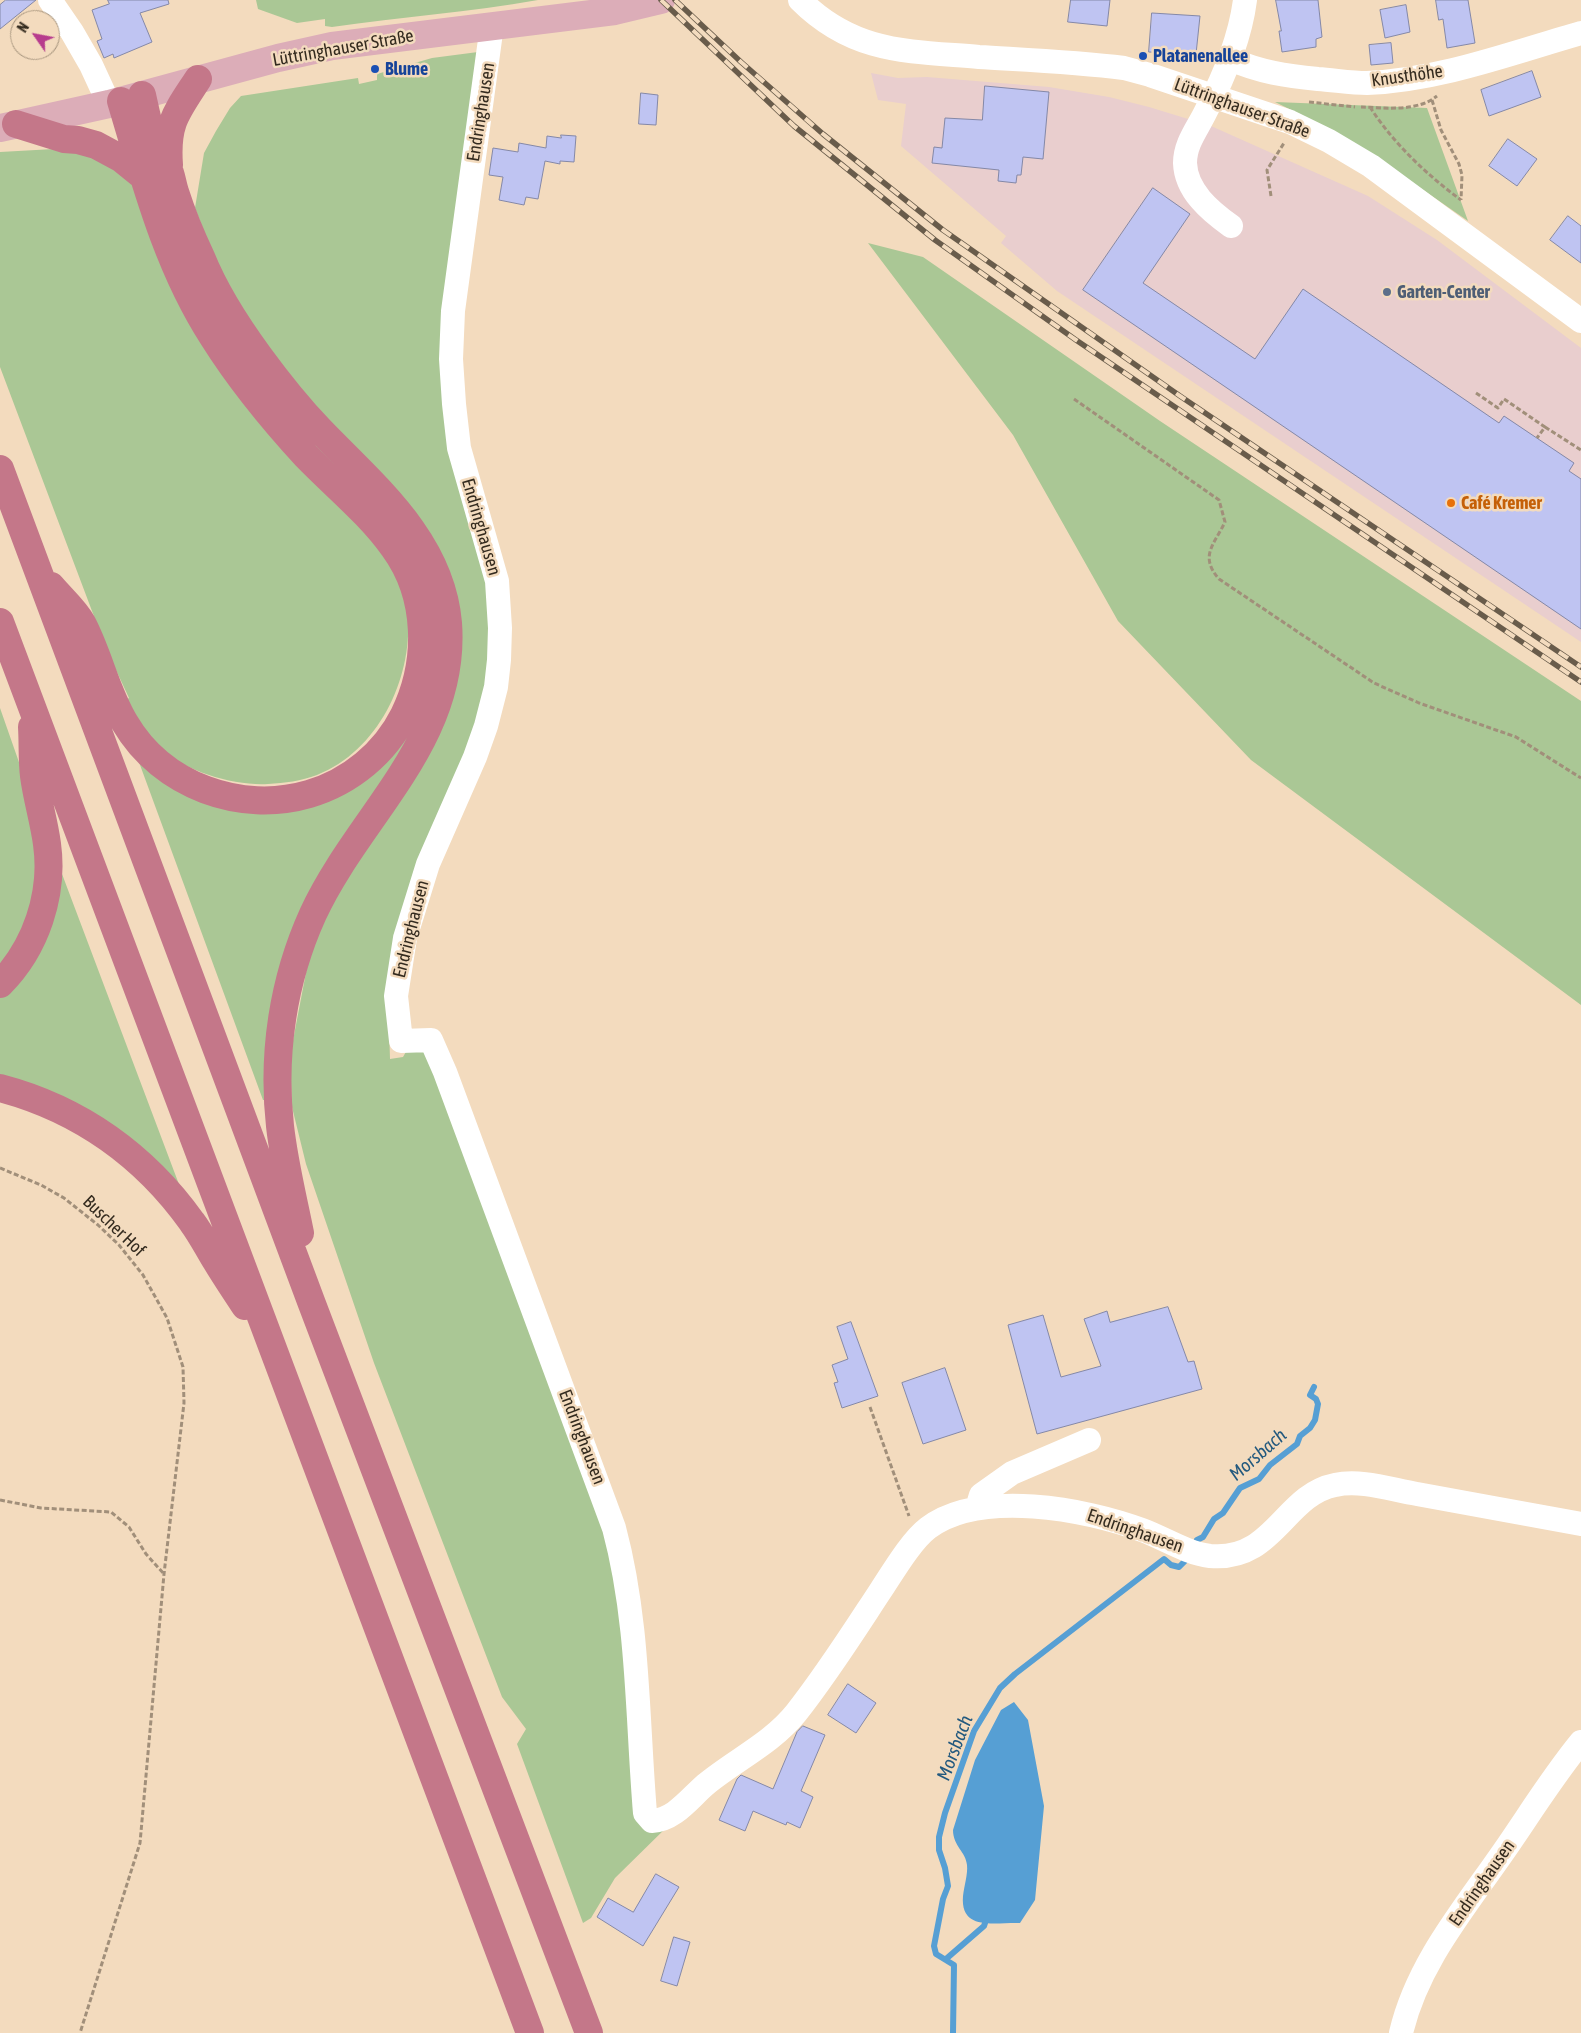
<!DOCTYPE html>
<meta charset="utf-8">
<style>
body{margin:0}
#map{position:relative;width:1581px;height:2033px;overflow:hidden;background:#f3dbbe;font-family:"Asap Condensed",sans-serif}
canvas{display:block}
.north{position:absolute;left:10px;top:10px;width:50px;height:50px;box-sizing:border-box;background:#f3dbbe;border:1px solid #a7957e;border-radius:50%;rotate:303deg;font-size:14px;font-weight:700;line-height:20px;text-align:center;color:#342b1f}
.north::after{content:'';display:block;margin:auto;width:18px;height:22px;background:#b73c8d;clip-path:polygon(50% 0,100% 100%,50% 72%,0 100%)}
</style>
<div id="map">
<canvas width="1581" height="2033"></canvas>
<div class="north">N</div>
</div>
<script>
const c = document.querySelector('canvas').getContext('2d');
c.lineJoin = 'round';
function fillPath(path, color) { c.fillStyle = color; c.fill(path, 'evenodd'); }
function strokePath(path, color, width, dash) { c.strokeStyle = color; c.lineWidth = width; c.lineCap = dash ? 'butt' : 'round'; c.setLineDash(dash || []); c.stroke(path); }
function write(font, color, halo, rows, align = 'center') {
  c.font = font + ' "Asap Condensed",sans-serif'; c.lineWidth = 5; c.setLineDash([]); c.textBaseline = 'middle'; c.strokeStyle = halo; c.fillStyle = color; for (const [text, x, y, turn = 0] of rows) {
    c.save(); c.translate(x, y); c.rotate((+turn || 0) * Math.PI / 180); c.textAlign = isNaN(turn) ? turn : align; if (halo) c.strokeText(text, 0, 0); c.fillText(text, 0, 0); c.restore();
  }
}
fillPath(new Path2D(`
 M871,73L898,78L927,77L1049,87L1109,97L1149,107L1211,126L1368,196L1437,240L1581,348V642L1057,291L1001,243L1006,236L901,146L906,104L878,100Z`), '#e9cece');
fillPath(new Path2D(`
 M256,0H538C470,12 401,17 332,27L325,26V19L297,23L258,9Z
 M478,52L445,318L491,597L489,684L389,1026L390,1059L403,1057L407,1050L421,1048L430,1056L617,1556L637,1818L671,1823L615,1878L591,1918L583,1923L517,1744L526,1729L502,1697L374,1363L306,1164L292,1107L290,1056L308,962L324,918L458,664L299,391L240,307L217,265L195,208L204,153L216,131L230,108L241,96L358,78L359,84L377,80V74L432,58Z
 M1275,102L1427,108L1468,221L1377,158L1330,129Z
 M72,148L88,151L131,182L172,276L396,569C400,584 407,601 408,617C412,680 378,751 317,775C301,781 285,783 268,784C235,786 187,772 162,750C148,738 135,717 123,702L129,698L110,657L92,611L0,367V152Z
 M868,243L923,257L1160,421L1581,701V1005L1251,760L1118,621L1013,435Z
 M229,326C252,363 277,397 307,429C347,473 399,512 424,568C484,701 357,799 307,909C279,969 270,1033 268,1099L266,1100H263L136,754C191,804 239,817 311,803C352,795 387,762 408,726C422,701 431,672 431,643C433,546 356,497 297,433C268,402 243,368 220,333Z
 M0,708L28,788L36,823L34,908L0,971Z
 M56,858L183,1195L0,1081V996Z`), '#aac795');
fillPath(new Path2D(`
 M1014,1702L1028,1720L1044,1806L1035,1900L1020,1923C996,1922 960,1932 963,1896C964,1886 968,1874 967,1865C966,1852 953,1846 953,1830L975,1760L1001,1710Z`), '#569fd4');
strokePath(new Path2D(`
 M1197,1540L1203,1537L1214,1519L1223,1513L1240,1488L1259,1479L1270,1465L1297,1444L1300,1436L1310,1428L1315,1420L1318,1404L1316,1399L1310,1395L1314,1387
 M946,1959L984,1926L985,1923
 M953,2033L954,1965L936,1954L934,1946L943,1899L948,1886L945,1868L939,1850V1837L945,1813L974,1731L1000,1688L1015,1674L1164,1559L1171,1565L1179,1567L1187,1559`), '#569fd4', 6);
const building = new Path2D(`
 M6,0H36L0,29V5Z
 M108,0H168L169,4L140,13L152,42L114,58L113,54L104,58L97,41L102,39L92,10L109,4Z
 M1071,0H1110L1107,26L1068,22Z
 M1276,0H1318L1322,37L1316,39V47L1282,52L1279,31H1281Z
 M1436,0H1468L1475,43L1447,48L1443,19L1439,20Z
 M1406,5L1410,32L1385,38L1380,10Z
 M1152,13L1200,16L1196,54L1149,52Z
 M1391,43L1393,63L1371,65L1369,45Z
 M1532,71L1541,97L1489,116L1481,90Z
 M985,86L1049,92L1043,159L1023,157L1021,175H1017L1016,183L998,181L999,170L932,163L934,147L942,148L945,118L982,120Z
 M641,93L658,95L656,125L639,124Z
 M561,135L576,136L574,162L560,161V164L545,161L538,199L526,197L524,205L499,200L503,177L489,175L493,148L518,152L519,143L546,148L547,136L561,138Z
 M1508,139L1537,159L1517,186L1489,166Z
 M1153,188L1190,214L1143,283L1255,359L1303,289L1499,423L1504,416L1574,463L1569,471L1581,479V629L1083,290Z
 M1568,216L1581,226V263L1550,240Z
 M1168,1307L1188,1362L1194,1361L1202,1389L1037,1434L1008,1325L1043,1315L1061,1377L1101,1366L1084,1319L1107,1311L1110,1322Z
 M851,1322L878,1396L842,1408L834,1383L838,1382L832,1365L848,1359L837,1327Z
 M945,1368L966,1430L923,1444L902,1383Z
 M848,1684L876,1703L856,1733L828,1715Z
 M803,1726L825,1735L801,1791L813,1797L800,1828L787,1822L786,1825L753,1811L745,1831L719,1820L737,1779L741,1775L773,1789L797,1732Z
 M656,1874L679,1887L643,1946L597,1917L608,1898L633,1912Z
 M674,1937L690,1942L677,1986L661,1981Z`);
fillPath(building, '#bfc4f2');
strokePath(building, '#8488a7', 1);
strokePath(new Path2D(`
 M1432,100L1441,130L1459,164L1462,175L1461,200
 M1309,102L1355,107
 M1361,107C1386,108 1417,112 1437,96
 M1370,107C1393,143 1427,175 1461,200
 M1271,196L1267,170L1284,143
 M1476,393L1498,408L1504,399L1545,427L1537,438
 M1074,399L1219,500L1225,522C1214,545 1199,556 1219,579L1374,683L1419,703L1516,737L1581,778
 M1545,427L1581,450
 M0,1168L41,1185L64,1198L98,1225L119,1245L143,1275L167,1318L183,1367L184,1403L164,1574L140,1843L80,2033
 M870,1407L909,1516
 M0,1500L41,1508L111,1512L129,1527L146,1554L164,1574`), '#a18f7a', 3, [5, 2.5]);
strokePath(new Path2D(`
 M50,0L72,32L91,65L109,104
 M800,0C854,54 909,51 979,57C1027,60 1076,62 1124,68L1150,75L1290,122L1329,141L1371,166L1581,321
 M492,25L453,311L451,359L454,404L459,448L497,581L500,628L499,660L496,687L486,726L475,757L428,864L405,938L396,996L401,1041L431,1040L445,1072L614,1528C639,1621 637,1718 645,1813L652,1821C674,1820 689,1799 705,1785C735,1760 771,1744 796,1713C827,1674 854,1631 881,1590C893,1572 911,1541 928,1528C980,1489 1086,1509 1142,1530C1164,1538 1186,1553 1210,1556C1274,1562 1284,1495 1335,1485C1361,1479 1392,1490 1417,1494C1472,1504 1526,1514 1581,1524
 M1230,59C1260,72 1286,76 1318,79C1334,80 1351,83 1367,83C1440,80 1511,53 1581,33
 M1231,226C1210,211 1186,191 1185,163C1185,143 1198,128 1206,111C1224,77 1240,39 1245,0
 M977,1508L981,1495L1012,1473L1089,1440
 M1401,2033C1417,1964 1464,1909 1504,1851C1529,1815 1553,1776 1581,1742`), '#fff', 24);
strokePath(new Path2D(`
 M0,128L109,104L278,58L332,46L615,11L661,0`), '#dcadb8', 28);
strokePath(new Path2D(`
 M142,95C146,113 150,134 157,151C161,158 166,165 170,173C172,179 173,186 175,192C182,214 191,236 201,257C215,292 237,326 259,356C278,382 298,407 320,430C374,486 441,540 448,623C457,741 358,816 313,914C283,980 272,1054 280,1126C284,1162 293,1198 300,1233
 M16,124L64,139L78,140L96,145L122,159L143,176
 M169,165C166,123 176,113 198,79
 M0,469L312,1304L589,2033
 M51,586C61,598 75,610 82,623C99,655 106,692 125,723C162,786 241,814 309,794C350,782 385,753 404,715C430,662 429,596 394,548C369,513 336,487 306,456C272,419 240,380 213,337C167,266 145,181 121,101
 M0,622L530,2033
 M0,984C36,948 54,894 47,844C44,821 37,799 34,776C32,760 33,743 32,727
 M0,1088C80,1109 145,1156 192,1222C201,1234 208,1248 216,1261C225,1276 235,1291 245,1306`), '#c47789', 28);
const rail = new Path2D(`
 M661,0L794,126L935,240L1076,340L1581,682
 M675,0L741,62L823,134L943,230L1180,396L1581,667`);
strokePath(rail, '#695c4b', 5.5);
strokePath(rail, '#f3dbbe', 4, [11]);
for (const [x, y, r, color] of [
 [1143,56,5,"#1a4fb4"],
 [375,69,5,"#1a4fb4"],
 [1387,292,5,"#5c6f8a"],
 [1451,503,5,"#e8710a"]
]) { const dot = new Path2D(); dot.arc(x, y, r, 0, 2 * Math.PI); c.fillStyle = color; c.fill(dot); strokePath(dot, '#f3dbbe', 2); }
write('18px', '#342b1f', '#f3dbbe', [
 ["Lüttringhauser Straße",343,48,-10],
 ["Knusthöhe",1407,76,-8],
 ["Lüttringhauser Straße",1242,108,20],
 ["Endringhausen",481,112,-81],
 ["Endringhausen",481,527,74],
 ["Endringhausen",411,929,-76],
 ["Buscher Hof",114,1226,44],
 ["Endringhausen",582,1437,69],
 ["Endringhausen",1135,1531,19],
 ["Endringhausen",1482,1883,-55]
]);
write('bold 18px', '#164399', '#f3dbbe', [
 ["Platanenallee",1153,56],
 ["Blume",385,69]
], 'left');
write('bold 18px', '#4e5e75', '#f3dbbe', [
 ["Garten-Center",1397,292]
], 'left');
write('bold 18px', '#c56008', '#f3dbbe', [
 ["Café Kremer",1461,503]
], 'left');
write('italic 19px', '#23597e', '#f3dbbe', [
 ["Morsbach",1258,1455,-41],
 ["Morsbach",955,1748,-69]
]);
</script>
